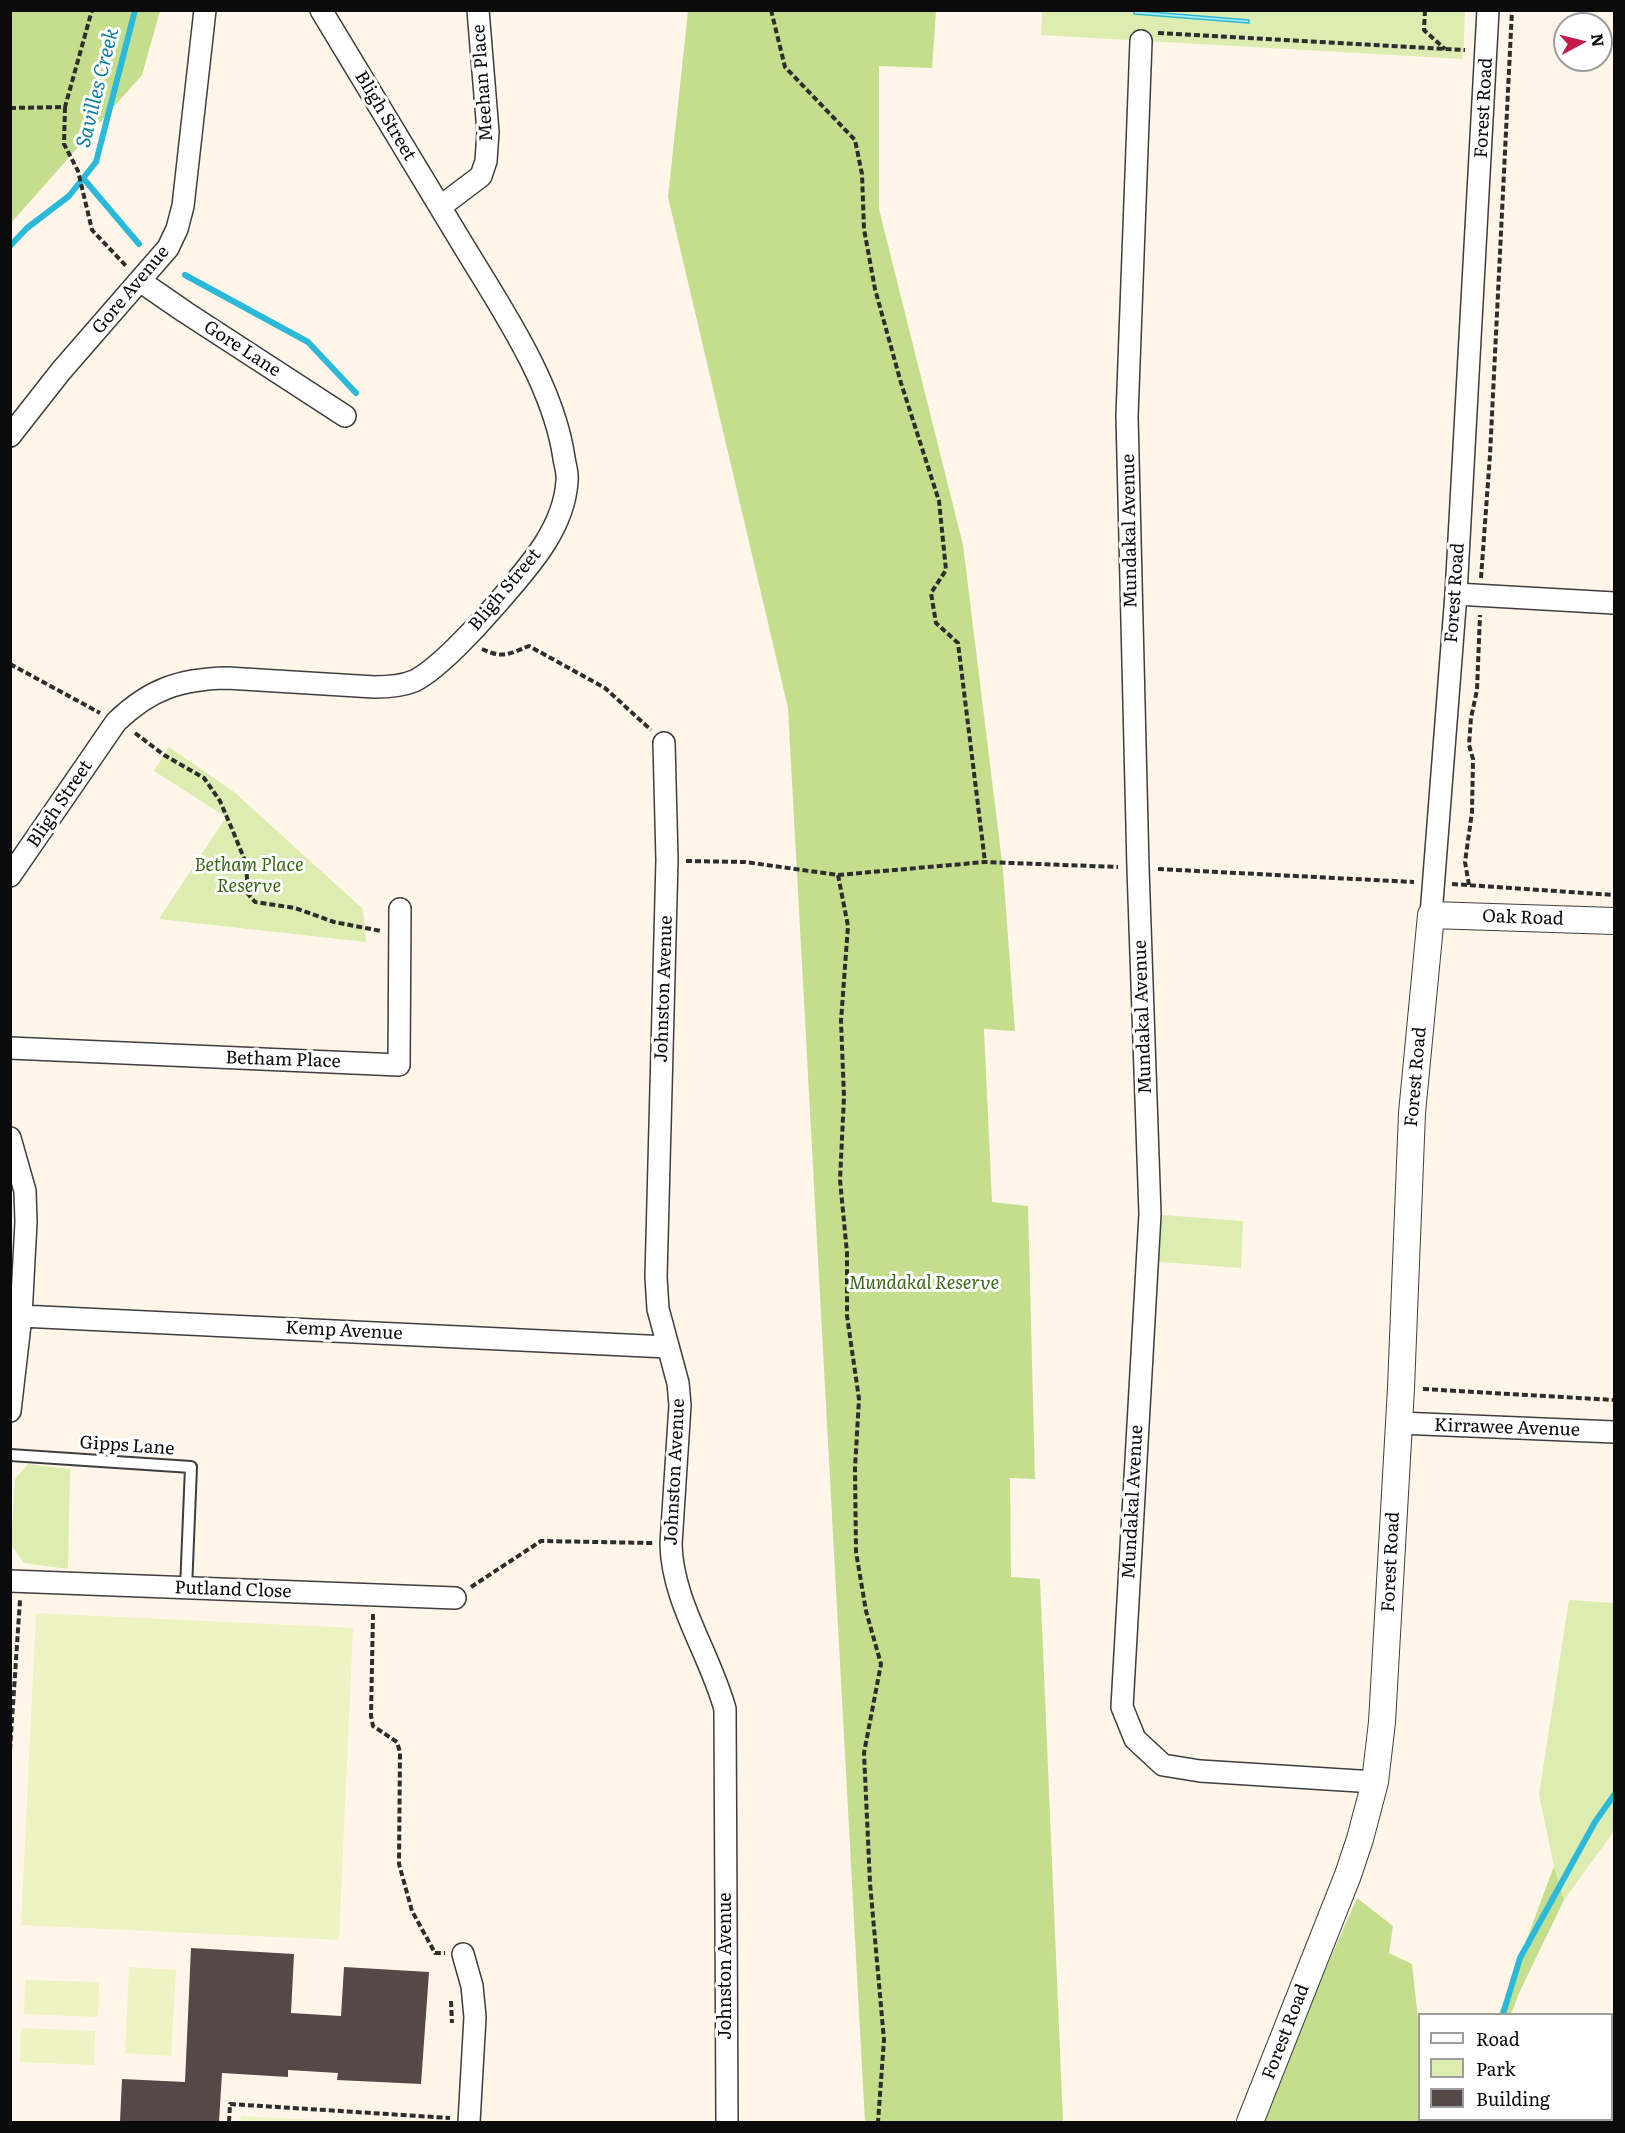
<!DOCTYPE html>
<style>
body{margin:0}
#map{position:relative;width:1625px;height:2133px;overflow:hidden;background:#fff6e9;font-family:Literata,serif}
canvas{display:block}
.frame{position:absolute;inset:0;border:12px solid #0b0b0b;pointer-events:none}
.legend{position:absolute;left:1418px;top:2013px;width:195px;height:108px;box-sizing:border-box;background:#fff;border:2px solid #9d9d9d;margin:0;padding:8px 10px;list-style:none;font-size:18px;color:#0b0b0b}
.legend li{display:flex;align-items:center;gap:12px;height:30px}
.legend b{width:30px;border:2px solid #9d9d9d}
.north{position:absolute;left:1553px;top:12px;width:60px;height:60px;box-sizing:border-box;background:#fff;border:2px solid #9d9d9d;border-radius:50%;rotate:83deg;font-size:16px;font-weight:700;line-height:24px;text-align:center;color:#0b0b0b}
.north::after{content:'';display:block;margin:auto;width:21px;height:27px;background:#c51947;clip-path:polygon(50% 0,100% 100%,50% 72%,0 100%)}
</style>
<div id="map">
<canvas width="1625" height="2133"></canvas>
<div class="frame"></div>
<ul class="legend">
<li><b style="height:8px;background:#fff"></b>Road</li>
<li><b style="height:16px;background:#ddecb0"></b>Park</li>
<li><b style="height:16px;background:#544947"></b>Building</li>
</ul>
<div class="north">N</div>
</div>
<script>
const c = document.querySelector('canvas').getContext('2d');
c.lineJoin = 'round';
function fillPath(path, color) { c.fillStyle = color; c.fill(path, 'evenodd'); }
function strokePath(path, color, width, dash) { c.strokeStyle = color; c.lineWidth = width; c.lineCap = dash ? 'butt' : 'round'; c.setLineDash(dash || []); c.stroke(path); }
function write(font, color, halo, rows, align = 'center') {
  c.font = font + ' Literata,serif'; c.lineWidth = 6; c.setLineDash([]); c.textBaseline = 'middle'; c.strokeStyle = halo; c.fillStyle = color; for (const [text, x, y, turn = 0] of rows) {
    c.save(); c.translate(x, y); c.rotate((+turn || 0) * Math.PI / 180); c.textAlign = isNaN(turn) ? turn : align; if (halo) c.strokeText(text, 0, 0); c.fillText(text, 0, 0); c.restore();
  }
}
fillPath(new Path2D(`
 M1042,11H1465L1463,59L1041,35Z
 M169,747L234,792L363,909L366,942L159,919L226,817L154,771Z
 M1150,1214L1243,1221L1241,1268L1147,1261Z
 M28,1464L70,1469L68,1569L24,1563L11,1545L15,1479Z
 M1569,1600L1614,1603V1831L1564,1900L1554,1866L1539,1795Z`), '#ddecb0');
fillPath(new Path2D(`
 M11,10L160,11L142,75L11,223Z
 M688,11H936L932,68L879,66V209L963,545L1003,870L1015,1031L984,1029L992,1202L1028,1206L1035,1479L1010,1478L1011,1577L1040,1579L1063,2122H865L788,708L668,197Z
 M1554,1866L1564,1900L1520,1991L1511,2014H1499Z
 M1357,1898L1393,1926L1389,1953L1412,1964L1420,2037V2120H1474L1473,2122H1258Z`), '#c4de8e');
fillPath(new Path2D(`
 M36,1613L353,1628L339,1940L21,1925Z
 M129,1967L176,1970L171,2056L125,2053Z
 M25,1980L99,1982L98,2017L24,2014Z
 M21,2028L95,2031L94,2065L20,2062Z
 M241,2116L335,2121V2122H240Z`), '#edf3c2');
const water = new Path2D(`
 M1134,11H1139L1249,20V23L1134,14Z`);
fillPath(water, '#a9effb');
strokePath(water, '#2ab9d8', 1.5);
strokePath(new Path2D(`
 M83,178L139,244
 M10,246L27,228L69,196L96,162L135,10
 M185,275L308,342L356,393
 M1503,2014L1520,1958L1595,1822L1614,1795
 M1453,2122L1455,2120`), '#2ab9d8', 6);
fillPath(new Path2D(`
 M191,1948L294,1954L291,2013L341,2016L344,1967L429,1972L421,2084L337,2080L338,2073L288,2070V2077L222,2073L219,2122H120L122,2079L185,2082Z`), '#544947');
const service = new Path2D(`
 M10,1455L191,1467L186,1589`);
const minor = new Path2D(`
 M1141,41L1127,416L1138,868L1150,1214L1122,1707L1135,1739L1163,1765L1200,1771L1375,1782
 M440,207L481,176L486,161L488,132L478,10
 M140,281L185,312L345,416
 M10,436L61,371L168,248L177,229L183,206L205,10
 M1456,594L1614,603
 M664,743L667,860L656,1277L658,1309L678,1383L680,1405L671,1544C672,1601 710,1654 725,1709L727,2122
 M10,876L116,722C150,689 180,679 227,678L374,687C387,687 402,686 414,681C437,670 476,628 494,607C525,571 564,531 567,481C568,473 565,465 564,458C553,381 497,302 457,235C412,160 367,85 321,10
 M1431,915L1456,594L1488,10
 M10,1048L399,1065L400,909
 M10,1138L25,1191L26,1222L21,1316L10,1411
 M21,1316L667,1347
 M1399,1423L1614,1432
 M10,1581L455,1598
 M463,1954L472,1986L475,2017L469,2122
 M1612,2086L1614,2081
 M1587,2122L1589,2120`);
const tertiary = new Path2D(`
 M1250,2122L1348,1875L1360,1839L1375,1782L1382,1722L1401,1388L1412,1113L1431,915L1614,921`);
strokePath(service, '#3e3e3e', 14);
strokePath(minor, '#3e3e3e', 24);
strokePath(tertiary, '#3e3e3e', 28);
strokePath(new Path2D(`
 M771,10L785,67L855,140L862,174L864,229L875,289L901,383L939,501L946,570L931,593L936,623L958,643L985,862
 M1425,10L1424,30L1445,49
 M1158,33L1465,50
 M65,107L64,144L78,171L92,230L127,267
 M10,108L65,107L92,10
 M1481,578L1490,455L1512,10
 M482,649C503,659 509,654 529,646L605,688L651,730
 M10,664L100,713
 M135,733L164,755L204,778L220,801L232,829L246,863L248,894L255,902L295,908L334,922L381,931
 M686,861L745,862L838,875L985,862L1118,867
 M1158,869L1414,882
 M838,875L848,926L841,1021L844,1097L840,1180L847,1253V1316L859,1399L855,1468L856,1552L866,1611L881,1664L864,1753L870,1883L884,2040L878,2122
 M1452,884L1614,895
 M1469,885L1465,862L1472,812L1473,759L1469,745L1471,718L1477,690L1480,615
 M1423,1389L1614,1400
 M471,1587L541,1541L653,1543
 M373,1614L371,1716L373,1726L397,1742L400,1752L399,1864L412,1911L435,1953H445
 M10,1750L20,1600
 M451,2001L452,2023
 M229,2122L230,2104L450,2118`), '#2d2d2d', 4, [6, 3]);
strokePath(service, '#fff', 10);
strokePath(minor, '#fff', 21);
strokePath(tertiary, '#fff', 26);
write('18px', '#0b0b0b', '#fff', [
 ["Meehan Place",483,83,-94],
 ["Forest Road",1484,108,-87],
 ["Bligh Street",385,116,59],
 ["Gore Avenue",131,290,-50],
 ["Gore Lane",242,349,33],
 ["Mundakal Avenue",1130,531,-91],
 ["Bligh Street",505,590,-50],
 ["Forest Road",1455,593,-86],
 ["Bligh Street",60,804,-56],
 ["Oak Road",1523,918,2],
 ["Johnston Avenue",664,989,-88],
 ["Mundakal Avenue",1143,1017,-92],
 ["Betham Place",283,1060,2],
 ["Forest Road",1416,1077,-85],
 ["Kemp Avenue",344,1331,3],
 ["Kirrawee Avenue",1507,1428,2],
 ["Gipps Lane",127,1446,4],
 ["Johnston Avenue",675,1472,-87],
 ["Mundakal Avenue",1133,1502,-87],
 ["Forest Road",1391,1562,-87],
 ["Putland Close",233,1590,2],
 ["Johnston Avenue",726,1966,-90],
 ["Forest Road",1286,2032,-69]
]);
write('italic 18px', '#396717', '#fff', [
 ["Betham Place",249,866],
 ["Reserve",249,887],
 ["Mundakal Reserve",924,1284]
]);
write('italic 20px', '#0c7e9e', '#fff', [
 ["Savilles Creek",98,88,-76]
]);
</script>
